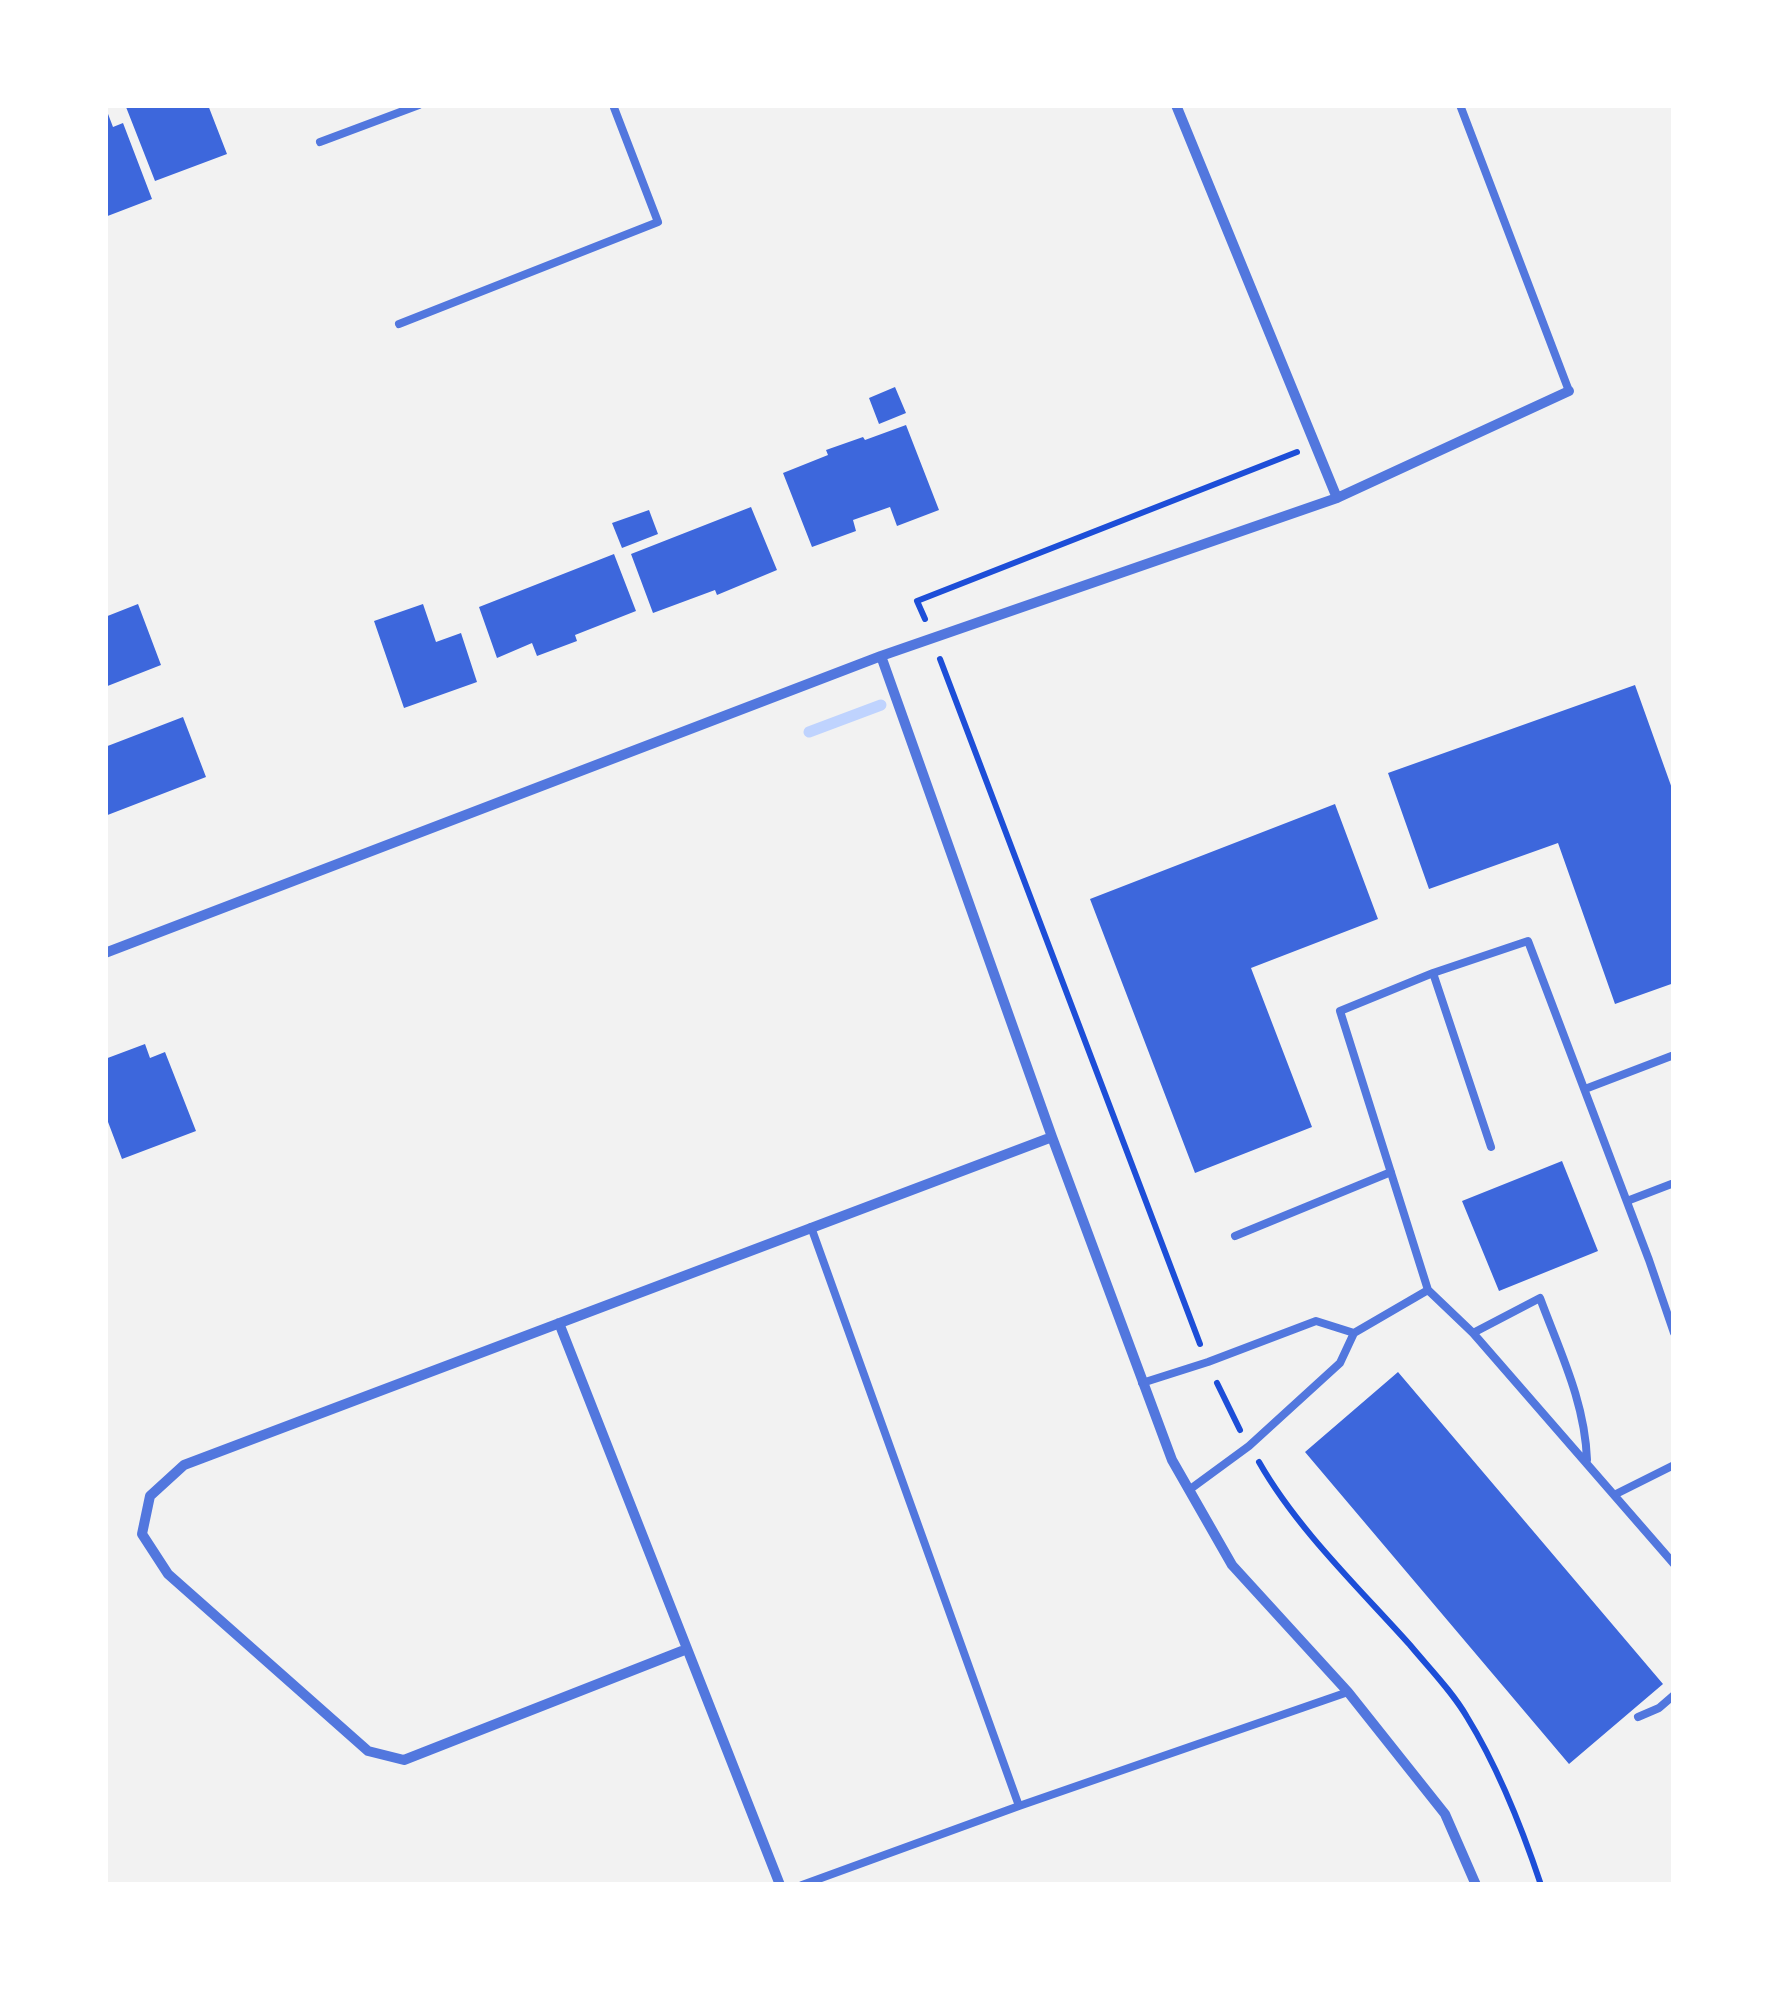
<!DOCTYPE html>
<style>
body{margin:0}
#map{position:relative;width:1779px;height:1990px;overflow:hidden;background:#f2f2f2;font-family:Arial,sans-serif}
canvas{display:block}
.frame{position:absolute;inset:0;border:108px solid #fff;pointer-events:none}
</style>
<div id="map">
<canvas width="1779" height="1990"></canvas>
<div class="frame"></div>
</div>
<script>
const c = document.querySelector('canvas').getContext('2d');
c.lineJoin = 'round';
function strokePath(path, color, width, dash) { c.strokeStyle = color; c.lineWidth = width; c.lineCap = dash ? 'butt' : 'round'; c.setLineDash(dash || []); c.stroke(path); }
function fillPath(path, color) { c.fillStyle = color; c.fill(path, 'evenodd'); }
strokePath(new Path2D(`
 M809,732L881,705`), '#bfd3fe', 11);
fillPath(new Path2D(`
 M132,105H208L227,154L155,181L126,107Z
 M105,106L113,127L123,123L152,199L105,217Z
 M895,387L906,413L879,424L869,398Z
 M906,425L939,510L897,526L890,507L853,520L856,531L812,547L783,473L828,455L826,450L863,437L865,440Z
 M751,507L777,570L717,595L715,590L653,613L631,554Z
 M649,510L658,534L622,548L612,523Z
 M614,554L636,611L575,635L577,641L537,656L532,643L497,658L479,607Z
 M138,604L161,665L105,687V617Z
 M423,604L436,642L461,633L477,682L404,708L374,621Z
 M1635,685L1674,794V983L1615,1004L1558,843L1429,889L1388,773Z
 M183,717L206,777L105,816V747Z
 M1335,804L1378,919L1251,968L1312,1127L1195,1173L1090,899Z
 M145,1044L150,1058L165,1052L196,1131L122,1159L105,1114V1059Z
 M1562,1161L1598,1251L1499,1291L1462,1201Z
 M1398,1372L1663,1684L1569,1764L1305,1452Z`), '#3d67dc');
strokePath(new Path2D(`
 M925,619L917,601L1297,452
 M940,659L1200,1344
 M1217,1383L1240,1430
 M1259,1462C1297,1529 1359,1588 1410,1645C1429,1668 1452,1691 1467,1717C1499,1769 1522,1828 1541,1885`), '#1d4ed8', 6);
strokePath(new Path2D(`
 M1460,105L1569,391
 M320,142L419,105
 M399,324L658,222L613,105
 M1433,973L1491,1147
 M1585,1089L1674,1055
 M1627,1201L1674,1183
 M811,1227L1019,1806L1348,1692
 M1235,1236L1391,1172
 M1473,1333L1540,1298C1560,1352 1585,1402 1587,1460
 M1674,1333L1649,1260L1528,941L1433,973L1340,1011L1428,1290L1473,1333L1674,1564
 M1142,1383L1208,1362L1316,1321L1354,1333
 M1189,1490L1249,1446L1340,1363L1354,1333L1428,1290
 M1614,1495L1674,1465
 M1638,1717L1659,1708L1674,1695
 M802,1885L1019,1806`), '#5277de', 8);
strokePath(new Path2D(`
 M1176,105L1337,498
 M881,656L1052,1137L1172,1460L1232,1565L1348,1692L1445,1814L1476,1885
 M105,953L881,656L1337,498L1569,391
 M559,1323L780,1885
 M687,1649L404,1760L368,1751L168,1574L142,1534L150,1496L184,1465L1052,1137`), '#5277de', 10);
</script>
